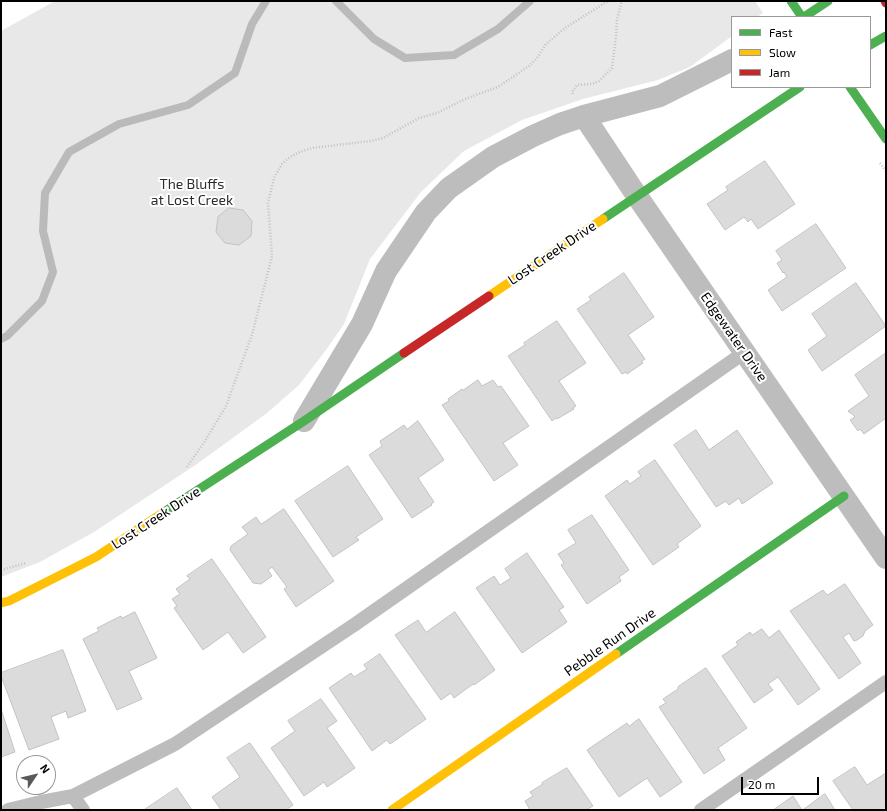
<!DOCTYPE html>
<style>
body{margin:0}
#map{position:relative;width:887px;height:811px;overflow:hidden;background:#fff;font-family:"Exo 2",sans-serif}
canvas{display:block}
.frame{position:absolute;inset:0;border:2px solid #000;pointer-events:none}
.legend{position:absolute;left:731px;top:16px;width:140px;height:72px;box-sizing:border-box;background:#fff;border:1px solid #999;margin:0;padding:5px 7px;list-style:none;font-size:12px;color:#000}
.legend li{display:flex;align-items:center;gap:8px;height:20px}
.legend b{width:20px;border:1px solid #999}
.north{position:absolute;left:16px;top:755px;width:40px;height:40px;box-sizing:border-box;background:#fff;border:1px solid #999;border-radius:50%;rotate:55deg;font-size:11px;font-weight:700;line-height:16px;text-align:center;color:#000}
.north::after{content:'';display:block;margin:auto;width:14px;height:18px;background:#595959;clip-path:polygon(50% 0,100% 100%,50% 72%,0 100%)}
.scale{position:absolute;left:741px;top:777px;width:78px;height:18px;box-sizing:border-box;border:2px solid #000;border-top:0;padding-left:5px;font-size:12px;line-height:14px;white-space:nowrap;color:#000;-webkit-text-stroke:3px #fff;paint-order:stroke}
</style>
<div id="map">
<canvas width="887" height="811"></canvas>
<div class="frame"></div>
<ul class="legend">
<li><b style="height:5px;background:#4caf50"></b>Fast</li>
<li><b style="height:5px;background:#ffc107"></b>Slow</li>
<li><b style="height:5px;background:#c62828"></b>Jam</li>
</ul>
<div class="north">N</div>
<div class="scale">20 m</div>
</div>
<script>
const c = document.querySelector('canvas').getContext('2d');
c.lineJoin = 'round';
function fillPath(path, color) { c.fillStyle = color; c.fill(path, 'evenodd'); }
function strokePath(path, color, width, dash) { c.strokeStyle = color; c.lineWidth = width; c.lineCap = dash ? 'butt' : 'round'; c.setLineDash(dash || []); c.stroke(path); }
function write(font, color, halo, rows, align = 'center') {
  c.font = font + ' "Exo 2",sans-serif'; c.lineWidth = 4; c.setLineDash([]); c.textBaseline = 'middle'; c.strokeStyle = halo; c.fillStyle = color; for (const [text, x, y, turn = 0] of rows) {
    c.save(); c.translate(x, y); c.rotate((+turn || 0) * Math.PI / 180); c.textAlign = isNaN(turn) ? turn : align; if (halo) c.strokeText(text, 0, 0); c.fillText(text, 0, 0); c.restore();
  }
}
fillPath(new Path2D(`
 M55,1H755L763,13L757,17H732V36L690,67L658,80L583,99L522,120L464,151L421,192L370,259L344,324L326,350L299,385L267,413L197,464L94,532L40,562L1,577V31Z`), '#e8e8e8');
strokePath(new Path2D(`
 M336,1L374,39L405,58L454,55L498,29L530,1
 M1,339L7,336L42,301L53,272L43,231L45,193L69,152L119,124L188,105L235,73L252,24L266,1`), '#bababa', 8);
const building = new Path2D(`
 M765,161L795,204L758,229L751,219L748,222L744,217L725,230L707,204L728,190L726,187Z
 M229,208L243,210L252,221L251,236L239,245L225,243L216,232L218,217Z
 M816,224L846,268L782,311L768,290L787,277L784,272L783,273L777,263L782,260L776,251Z
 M624,273L654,317L628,335L645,359L641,362L643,363L627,374L626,372L622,374L577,309L591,300L589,297Z
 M856,283L886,326L822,371L808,350L827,336L812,314Z
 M557,321L586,363L559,381L576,406L573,408L574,409L557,419L556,418L552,421L508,356L525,345L524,343Z
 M886,353V418L864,434L860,429L858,431L850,420L855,417L851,413H850L848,411L869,396L855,375Z
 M478,380L482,386L493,380L498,387L501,386L529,426L503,443L518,465L494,481L442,405L449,401L448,399L462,389L463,390Z
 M418,421L444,460L418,478L434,502L431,504L432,505L412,518L369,455L382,446L380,441L404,425L407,429Z
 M696,430L709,450L737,430L773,483L742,504L739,498L729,505L726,501L716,507L674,445Z
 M655,460L701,526L677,544L679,547L653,565L605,496L627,480L630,484L641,476L638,472Z
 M348,466L383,519L356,537L359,540L333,557L295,501Z
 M284,509L334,581L296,607L284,589L287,587L272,567L268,570L272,576L261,584L253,583L230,550L231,546L248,534L242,527L256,517L261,524Z
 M592,515L629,570L619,577L621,581L587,604L561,565L564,563L558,554L576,543L568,530Z
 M527,553L564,607L559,610L567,622L522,653L476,588L494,576L500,585L511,578L505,569Z
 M212,559L266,637L243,653L228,632L203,650L174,608L177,606L172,599L180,594L176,589L190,579L187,576Z
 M845,584L873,625L865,631L863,636L857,640L854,641L849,633L843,637L861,663L839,679L790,611L823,590L827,595Z
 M135,612L157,658L129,671L142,699L117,710L83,639L99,631L97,628L121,616L122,618Z
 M455,612L495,670L474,685L473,684L454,698L451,693L441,700L395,635L418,620L426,632Z
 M762,629L769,638L779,630L820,689L798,705L778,677L768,684L773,690L754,703L722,656L738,645L736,642L750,632L752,635Z
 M63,650L86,711L68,718L66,711L51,717L59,739L29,750L1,676V673Z
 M380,654L426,719L390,744L387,740L372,751L329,688L351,673L354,677L367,669L364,665Z
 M706,668L747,728L718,748L725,760L704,774L659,707L666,703L663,699L678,689V687Z
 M321,699L337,721L327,728L355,768L327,787L324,782L304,796L271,748L295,731L288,721Z
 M1,709L15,752L1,757Z
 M639,719L682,782L660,797L647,778L619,797L587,750L627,723L629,726Z
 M250,743L293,805L286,810H221L212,797L240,777L227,758Z
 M855,767L867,785L886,773V810H853L833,781Z
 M567,768L593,806L586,810H530L525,801L533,796L530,792L543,784L542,783Z
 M177,788L192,810H144Z
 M825,794L835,810H773L793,796L802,810Z`);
fillPath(building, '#dbdbdb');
strokePath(building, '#c3c3c3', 1);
strokePath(new Path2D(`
 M573,94L572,92L577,85L592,84L599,81L612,68L616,36L617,19L622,1
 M880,163L886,171
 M187,467L205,441L226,406L252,335L272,256L268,203L274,178L282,164L290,157L300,152L312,148L371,141L383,138L419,118L437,113L465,99L498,87L529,66L537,58L546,44L565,28L608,1
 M1,570L26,563`), '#c2c2c2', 2.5, [1, 2]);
strokePath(new Path2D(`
 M73,796L83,810
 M8,810L41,802L73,796L175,744L354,625L745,352
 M701,810L886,682`), '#bdbdbd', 14);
strokePath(new Path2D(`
 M584,116L637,196L886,558
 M304,421L362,324L386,271L426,212L449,188L493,157L533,136L560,124L584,116L660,96L732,60`), '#bdbdbd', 22);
strokePath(new Path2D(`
 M791,1L802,17
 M804,17L828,1
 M870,45L886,36
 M850,87L886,139
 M603,219L800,87
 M164,512L304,421L404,353
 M616,654L844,496`), '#4caf50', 9);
strokePath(new Path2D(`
 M489,296L603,219
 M1,603L9,601L96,557L164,512
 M392,810L616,654`), '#ffc107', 9);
strokePath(new Path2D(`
 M885,1L886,3
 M404,353L489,296`), '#c62828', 9);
write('14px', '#2c2c2c', '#fff', [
 ["The Bluffs",192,184],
 ["at Lost Creek",192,200]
]);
write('14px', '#000', '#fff', [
 ["Lost Creek Drive",552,253,-34],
 ["Edgewater Drive",734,337,55],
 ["Lost Creek Drive",156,518,-33],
 ["Pebble Run Drive",610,642,-35]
]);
</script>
